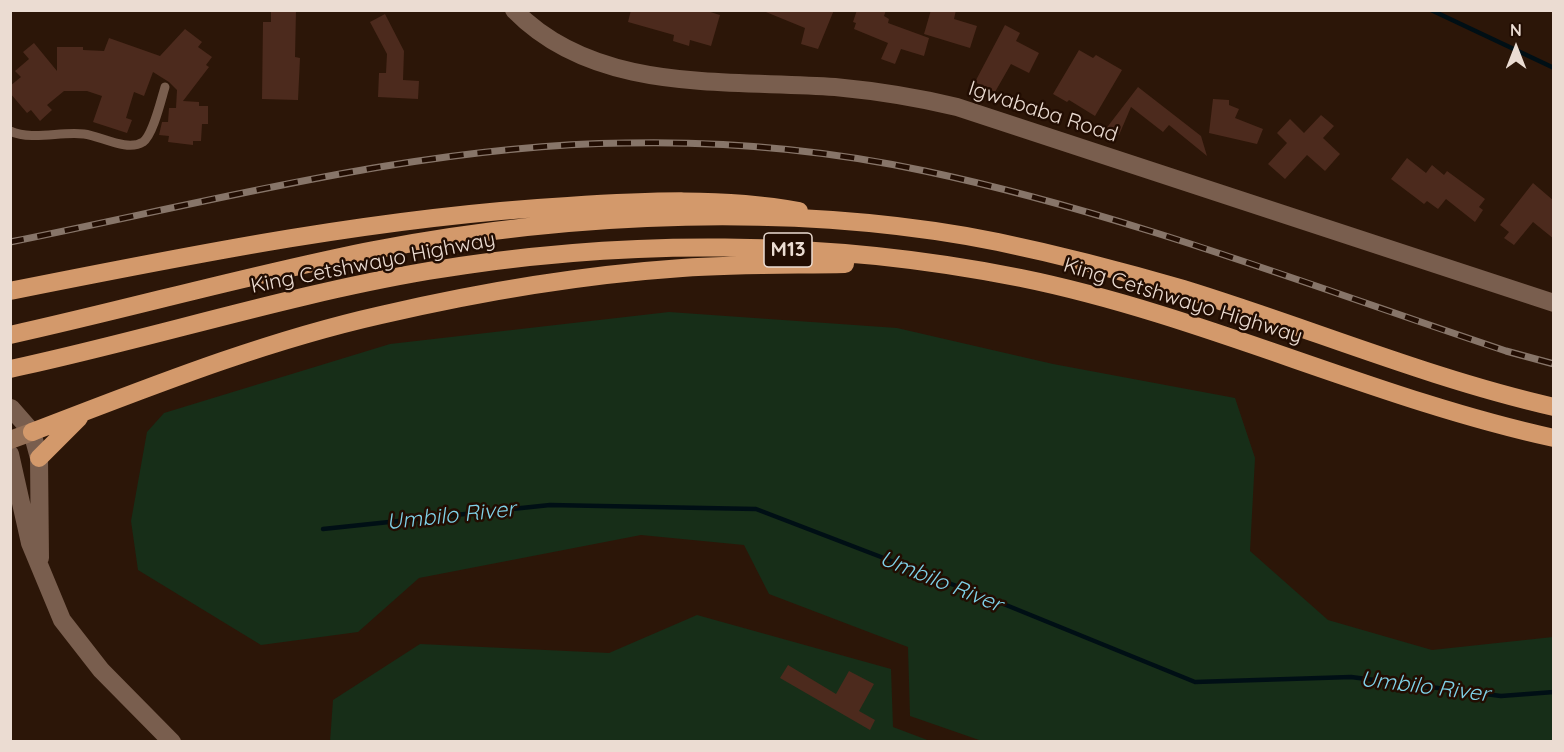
<!DOCTYPE html>
<style>
body{margin:0}
#map{position:relative;width:1564px;height:752px;overflow:hidden;background:#2c1608;font-family:Quicksand,sans-serif}
canvas{display:block}
.frame{position:absolute;inset:0;border:12px solid #ebdcd2;pointer-events:none}
.north{position:absolute;left:1486px;top:18px;width:60px;height:60px;-webkit-text-stroke:4px #220d02;paint-order:stroke;rotate:0deg;font-size:16px;font-weight:700;line-height:24px;text-align:center;color:#ebdcd2}
.north::after{content:'';display:block;margin:auto;width:21px;height:27px;background:#ebdcd2;clip-path:polygon(50% 0,100% 100%,50% 72%,0 100%)}
</style>
<div id="map">
<canvas width="1564" height="752"></canvas>
<div class="frame"></div>
<div class="north">N</div>
</div>
<script>
const c = document.querySelector('canvas').getContext('2d');
c.lineJoin = 'round';
function fillPath(path, color) { c.fillStyle = color; c.fill(path, 'evenodd'); }
function strokePath(path, color, width, dash) { c.strokeStyle = color; c.lineWidth = width; c.lineCap = dash ? 'butt' : 'round'; c.setLineDash(dash || []); c.stroke(path); }
function write(font, color, halo, rows, align = 'center') {
  c.font = font + ' Quicksand,sans-serif'; c.lineWidth = 5; c.setLineDash([]); c.textBaseline = 'middle'; c.strokeStyle = halo; c.fillStyle = color; for (const [text, x, y, turn = 0] of rows) {
    c.save(); c.translate(x, y); c.rotate((+turn || 0) * Math.PI / 180); c.textAlign = isNaN(turn) ? turn : align; if (halo) c.strokeText(text, 0, 0); c.fillText(text, 0, 0); c.restore();
  }
}
fillPath(new Path2D(`
 M669,312L897,328L1053,364L1235,398L1255,458L1250,551L1328,620L1432,650L1553,637V741H982L910,716L908,647L769,594L744,545L641,535L419,578L358,632L261,645L138,570L131,521L147,432L164,413L390,344Z
 M697,615L891,669L893,727L930,741L330,742L333,700L420,644L609,653Z`), '#172e18');
strokePath(new Path2D(`
 M1431,10L1554,68
 M323,529L550,505L756,509L1006,605L1195,682L1351,677L1501,696L1554,692`), '#000f15', 4.5);
fillPath(new Path2D(`
 M271,10H296L295,57L300,58L298,100L262,99L263,22H271Z
 M631,10H704L720,15L711,46L690,40L689,46L673,41L674,35L628,22Z
 M761,10H834L818,49L801,44L805,28Z
 M857,10H886L884,16L889,19L888,23L929,38L924,56L901,49L895,64L881,59L888,43L854,29L856,23L853,22Z
 M931,10H956L954,19L977,26L970,48L924,34Z
 M385,14L404,51L403,80L419,81L418,99L378,97L379,73H386L387,54L370,22Z
 M1005,25L1020,33L1016,41L1039,53L1029,73L1011,64L995,92L975,82Z
 M185,29L202,42L198,47L212,57L206,65L209,67L183,101L199,102V106H208V124H202L201,141H193V145L168,142L169,136L159,135L162,122H168L169,108H176L177,90L169,82L153,72L144,96L134,92L126,118L132,120L127,133L93,122L102,96L87,91H64L47,105L52,110L40,121L31,110L27,113L10,93V86L21,77L15,71L29,59L23,52L34,43L57,71V47H83V50L104,51L109,38L160,56Z
 M1079,50L1093,58L1096,55L1122,70L1095,116L1069,100L1067,102L1053,94Z
 M1138,87L1201,136L1207,156L1169,125L1163,132L1131,107L1119,135L1105,130Z
 M1213,99L1229,100V105L1239,109L1235,118L1263,129L1257,144L1209,133Z
 M1321,115L1334,126L1323,138L1340,154L1325,171L1307,155L1285,179L1268,164L1287,143L1277,133L1290,119L1304,133Z
 M1407,158L1426,173L1432,165L1444,175L1447,171L1485,199L1479,207L1483,210L1475,222L1446,199L1438,209L1427,201L1424,204L1391,179Z
 M1533,183L1554,201V239L1533,222L1514,245L1504,238L1509,232L1500,225Z
 M788,665L836,694L849,671L874,684L859,711L875,720L870,730L780,678Z`), '#4c2a1d');
strokePath(new Path2D(`
 M10,131C33,141 60,131 84,134C101,136 127,152 143,142C153,135 161,100 165,87`), '#795e4e', 9);
strokePath(new Path2D(`
 M514,10C597,95 728,79 835,87C877,91 916,97 957,107L1554,303
 M11,408L32,432L39,458L40,558
 M10,454L30,543L62,620L101,670L172,742`), '#795e4e', 18);
strokePath(new Path2D(`
 M10,440L32,432`), '#947057', 18);
strokePath(new Path2D(`
 M10,291C195,254 379,217 568,206C644,201 724,197 799,211
 M10,335C132,308 252,274 374,250C573,212 798,202 998,242C1060,255 1122,271 1183,289C1307,327 1427,378 1554,407
 M10,369C150,339 287,295 428,271C623,238 827,239 1021,278C1203,315 1372,398 1554,438
 M32,432C147,388 261,342 381,315C480,292 581,275 682,268C736,264 791,265 845,264
 M39,458L79,418`), '#d3996b', 18);
const rail = new Path2D(`
 M10,242C210,202 422,145 626,143C725,141 827,150 925,171C1123,213 1314,287 1506,351L1554,364`);
strokePath(rail, '#877569', 7);
strokePath(rail, '#220d02', 4.5, [14]);
for (const [x, y, w] of [
 [788,250,48]
]) { const box = new Path2D(); box.roundRect(x - w / 2, y - 17, w, 34, 4.5); c.fillStyle = '#220d02'; c.fill(box); strokePath(box, '#ebdcd2', 1.5); }
write('bold 20px', '#ebdcd2', null, [
 ["M13",788,250]
]);
write('21px', '#ebdcd2', '#220d02', [
 ["Igwababa Road",1043,112,18],
 ["King Cetshwayo Highway",373,263,-11],
 ["King Cetshwayo Highway",1183,301,17]
]);
write('italic 22px', '#7fd1e8', '#220d02', [
 ["Umbilo River",451,516,-6],
 ["Umbilo River",941,582,22],
 ["Umbilo River",1425,687,7]
]);
</script>
